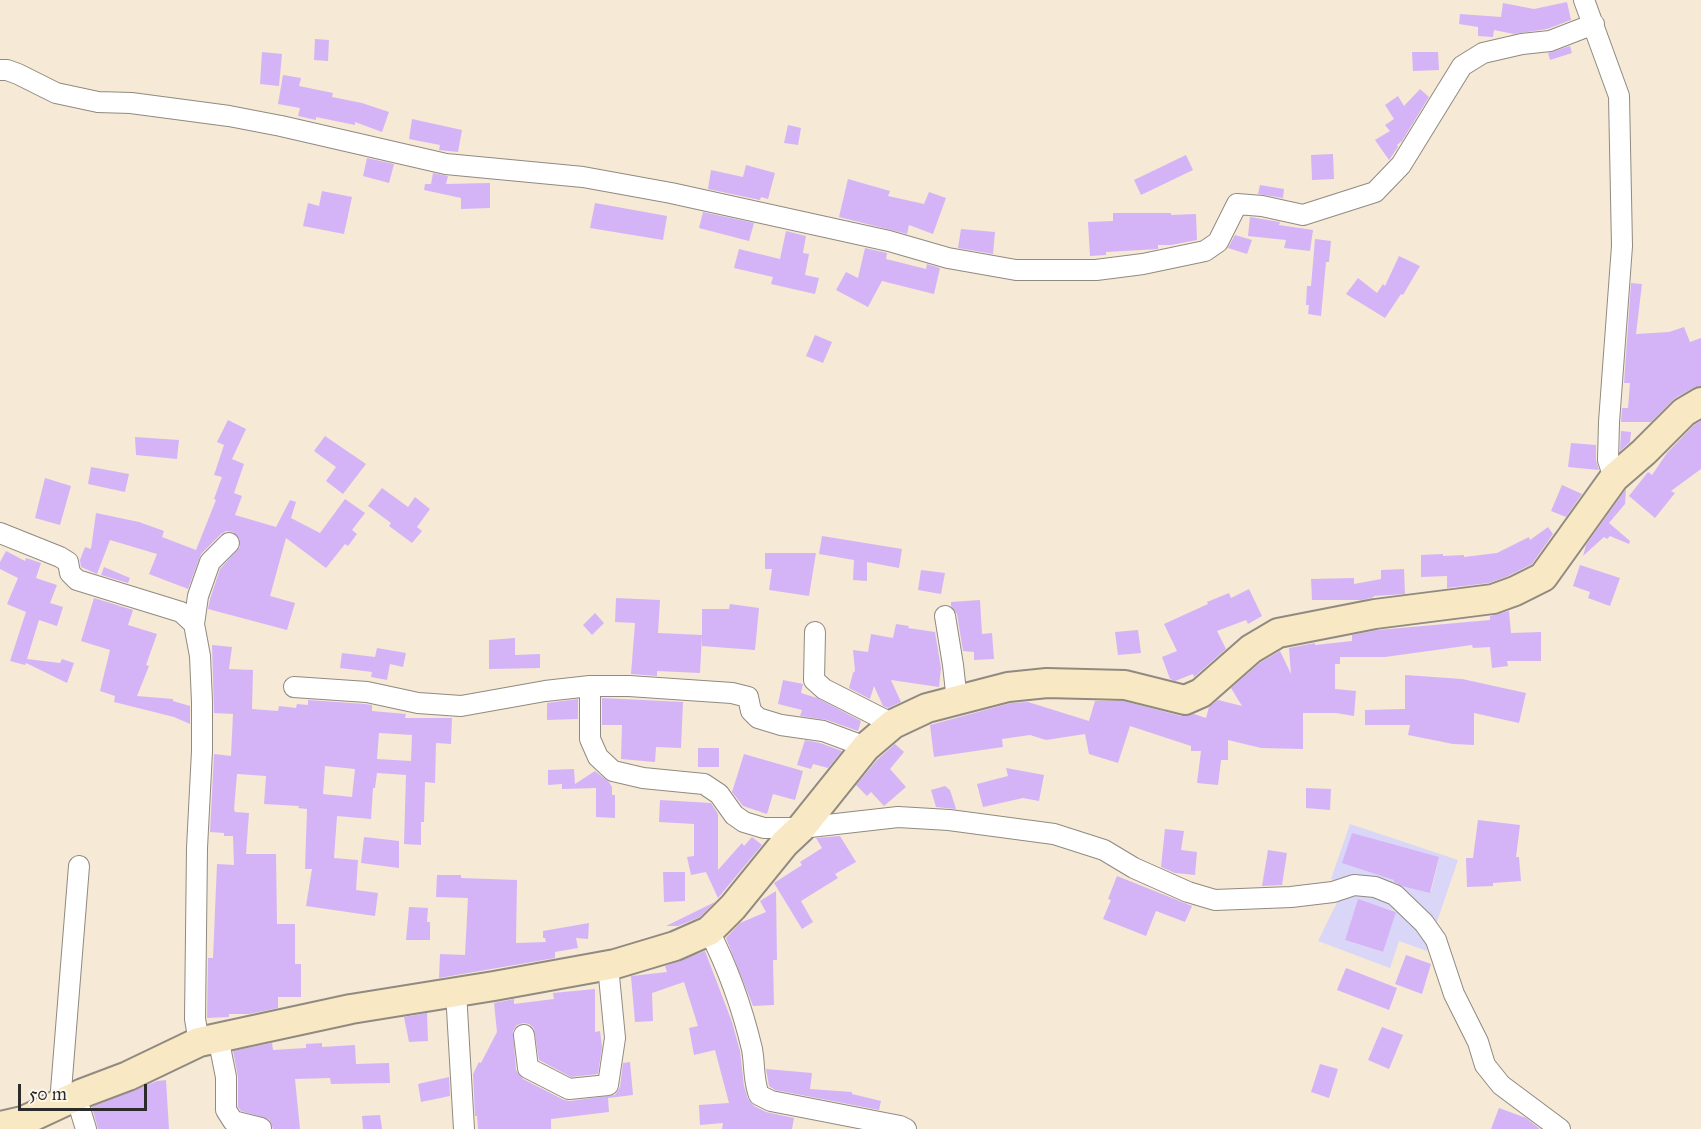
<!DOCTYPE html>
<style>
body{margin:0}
#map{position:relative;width:1701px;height:1129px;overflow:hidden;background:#f6e9d5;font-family:"IM FELL Great Primer",serif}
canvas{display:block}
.scale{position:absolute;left:18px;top:1084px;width:129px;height:27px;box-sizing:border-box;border:3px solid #2b2b2b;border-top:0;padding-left:8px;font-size:18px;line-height:21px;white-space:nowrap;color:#2b2b2b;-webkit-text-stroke:4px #fbf7ec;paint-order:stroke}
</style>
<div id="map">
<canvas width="1701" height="1129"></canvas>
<div class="scale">50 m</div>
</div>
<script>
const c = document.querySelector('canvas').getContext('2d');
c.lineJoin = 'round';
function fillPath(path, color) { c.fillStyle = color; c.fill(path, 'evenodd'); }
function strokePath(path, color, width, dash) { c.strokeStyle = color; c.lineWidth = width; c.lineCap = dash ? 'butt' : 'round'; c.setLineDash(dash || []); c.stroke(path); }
fillPath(new Path2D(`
 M1350,824L1458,860L1427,951L1399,941L1390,968L1318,941L1346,884L1331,879ZM1402,848L1439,858L1431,892L1394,883ZM1358,900L1396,911L1382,952L1345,940Z`), '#dad6f7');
fillPath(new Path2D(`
 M1567,2L1571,20L1547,29L1514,34L1494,30L1493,37L1478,36V27L1459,24L1460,14L1501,17L1503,3L1534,9Z
 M315,39L329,40L328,61L314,60Z
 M1570,46L1572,53L1550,60L1548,53Z
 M262,52L282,54L279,86L260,84Z
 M1412,52H1438L1439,70L1413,71Z
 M283,75L301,78L299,86L333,93L332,97L362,103L389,112L382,132L355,122V125L316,117V120L298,116L300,108L278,104Z
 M1420,89L1429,97L1402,141L1397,145L1398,147L1389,160L1375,140L1390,131L1385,125L1394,119L1385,105L1398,96L1404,106Z
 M412,119L462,130L458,152L439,150L440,145L409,139Z
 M788,125L801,128L798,145L784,143Z
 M1333,154L1334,179L1312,180L1311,155Z
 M1186,155L1193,170L1141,195L1134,180Z
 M367,158L394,164L389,183L363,176Z
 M746,165L775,173L768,199L761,197L760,200L708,189L711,170L743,177Z
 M433,173L448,176L446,184L490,183V208L461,209V198L424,190L425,184H431Z
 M848,179L890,191L888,196L924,204L929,192L946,198L933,234L909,225L907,234L839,217Z
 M1260,185L1284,189L1283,198L1258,194Z
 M322,191L352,197L344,234L303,226L308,203L319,206Z
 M595,203L667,216L663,240L590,228Z
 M703,212L754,223L749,241L699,228Z
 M1113,213H1171V215L1196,214L1197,240L1171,245H1158V249L1106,252V255L1090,256L1088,222L1113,221Z
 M1250,217L1280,222L1279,225L1313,230L1310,251L1284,248L1286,240L1248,236Z
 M961,229L995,232L993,254L958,248Z
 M786,231L806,236L803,253L809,254L805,275L819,278L815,294L771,284L773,277L734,268L739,249L780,259Z
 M1235,235L1252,240L1247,254L1228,248Z
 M1315,239L1331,241L1329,262H1326L1321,316L1308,314L1309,305H1306L1307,286H1311Z
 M865,248L887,253L886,259L926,269L927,264L940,268L934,294L882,281L868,307L836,290L846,272L858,278Z
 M1399,256L1420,266L1403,295L1401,294L1385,318L1346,294L1358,278L1377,293L1383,284L1385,286Z
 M1631,283L1642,284L1636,334L1669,332L1684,327L1690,342L1701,338V386L1693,388L1675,398L1651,422H1621L1622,408H1628L1630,383H1624Z
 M815,335L832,342L823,363L806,356Z
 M228,420L246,429L232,459L244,464L234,493L242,496L235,515L276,527L290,500L296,502L291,518L320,533L345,499L365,513L352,530L357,534L348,546L345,544L326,568L286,538L270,596L295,603L287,630L208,609L210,599L220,569L240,547V539L233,532L226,531L221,534L201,554L188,589L149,574L157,554L110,540L97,574L81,567L80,560L85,547L91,549L96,513L139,522L164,531L162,537L196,550L216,500L214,499L222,477L214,475L224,445L217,442Z
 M1701,421V469L1671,491L1675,493L1655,518L1629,496L1648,472L1652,475L1667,453L1694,425Z
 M1621,431L1631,432L1630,442L1620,451Z
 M325,436L366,464L343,494L326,481L336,467L314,451Z
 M135,437L179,440L177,459L136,455Z
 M1571,443L1596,445V460L1599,470L1568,467Z
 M91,467L129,474L125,492L88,484Z
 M45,478L71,486L60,525L35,518Z
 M1562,485L1582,494L1566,517L1551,511Z
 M382,488L408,507L415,497L430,509L417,527L422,531L412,543L389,526L391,523L368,506Z
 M1626,489L1625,504L1609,523L1630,541L1629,544L1610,536L1607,539L1604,537L1583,556L1586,545Z
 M1548,527L1553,534L1532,564L1508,576L1489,583L1447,588V576L1421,577V555L1443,554V556L1464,555V557L1497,553L1529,537L1530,540Z
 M822,536L902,549L899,568L867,562V581L853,580L854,560L819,554Z
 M6,551L25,561L26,558L41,563L36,578L57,585L50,603L63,607L57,626L39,620L27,659L60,663L62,659L74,663L67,683L26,663L25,665L10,661L26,612L7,604L18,578L0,569V562Z
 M765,553H816L809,596L769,590L772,569H765Z
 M1580,565L1620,578L1610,606L1588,598L1590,592L1573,586Z
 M104,567L130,578L128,583L101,575Z
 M1404,569L1405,594L1374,596V597L1362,600H1312L1311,579L1354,578V584L1381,579V570Z
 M921,570L945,573L941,594L918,590Z
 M1249,589L1262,616L1248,624L1246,620L1217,631L1226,649L1194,677L1193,674L1175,681L1170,679L1162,657L1177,651L1164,624L1208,604L1207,602L1229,593L1231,598Z
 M94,598L133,610L128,625L157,634L146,665L149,666L137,696L173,699V701L190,706V724L174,717L114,702L115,696L100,691L110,650L81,641Z
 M616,598L660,600L658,633L702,635L700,673L657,671V676L631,674L635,623L615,622Z
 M980,600L982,634L992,633L994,659L974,660V652L963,651L957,614L951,606V602Z
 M730,604L759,608L755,650L702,646V609H729Z
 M1509,611L1511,633L1541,632V661H1507L1508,666L1492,668L1490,647L1473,648L1472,645L1385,657H1340V664H1335V689L1356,691L1354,716L1336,713H1303V749L1261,748L1228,740V760H1221L1218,785L1197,783L1201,751H1191V746L1130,726L1118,763L1089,754L1085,734L1046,740L1030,735L1002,739L1003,747L934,757L930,725L1011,703L1028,702L1089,721L1095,701H1123L1181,716L1194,714L1206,718L1209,707L1218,700L1242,706L1231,688L1261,662L1280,651L1291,674L1289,648L1315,643V645L1352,641V635L1378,630L1490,620V616Z
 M595,613L604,623L592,635L583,625Z
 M896,624L909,626L908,628L935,632L941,668L939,687L891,680L901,702L888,708L883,706L874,686L870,699L849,688L853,673L855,671L853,650L868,652L871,634L893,638Z
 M1138,630L1141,653L1118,655L1115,632Z
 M515,638V655L540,654V668L489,669V640Z
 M212,645L232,647L229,669L253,670L252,709L278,711L279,706L296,708L297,704L308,705V700L365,704L372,705V711L406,714L405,718H452L451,744L436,743L435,783L425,782L424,822H421V845L404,844L406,775L377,773L375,788H373L371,819L337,816L334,858L358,860L356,890L378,893L375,916L306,906L312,869H305L307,809L298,808L299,806L264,804L266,776L237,774L234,809L235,812L249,813L246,854H276L277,924H295V964H301V997H278V1008L249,1014H229V1017L207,1018L208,958H213L217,864L234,865L233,836H224V833L210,832L214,754L231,756L233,714L214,713ZM379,733L412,735L411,761L377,759ZM325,766L355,769L352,797L323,794Z
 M377,648L406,653L403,667L390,664L387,680L371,677L372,672L340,668L342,653L375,657Z
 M1405,675L1462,679L1526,693L1519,723L1474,713V745L1453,744L1408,735L1410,725H1365V710L1405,709Z
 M783,680L803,684L801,693L817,698L861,721L858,731L827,720L800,716L802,710L778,704Z
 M602,698L683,702L681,748L656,747L655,762L621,759L622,725H602Z
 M578,699V719L547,720V703Z
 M805,740L820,743L842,751L828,768L813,764L811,769L797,765Z
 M895,744L904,752L890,769L906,787L884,806L871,792L867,796L856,785L878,759Z
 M698,748H719V767H698Z
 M744,754L803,771L795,800L773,794L767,814L743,806L732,792Z
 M1006,768L1044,775L1039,801L1023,798L983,807L977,784L1008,776Z
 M574,769L575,784L595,771L609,782L612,787V795H615V818L596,817V788L562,789V784L548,785V770Z
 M945,786L950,790L956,809L936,807L931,790Z
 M1306,788L1331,789L1330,810L1306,808Z
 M660,800L711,803L718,814V870L742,843L744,846L752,837L762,845L718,898L706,872L691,875L687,857L694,856V824L659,822Z
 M1478,820L1520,825L1516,857H1519L1521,881L1493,883V886L1467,887L1466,858H1473Z
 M1165,829L1184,831L1181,850L1197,852L1195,875L1175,873L1161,867Z
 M1352,833L1439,857L1430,893L1402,886L1394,882V880L1342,863Z
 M840,836L856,862L835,874L838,878L801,901L813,922L802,929L774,883L802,865L800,862L822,848L816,838Z
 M364,837L399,841V868L361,863Z
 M1268,850L1287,853L1282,885L1262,886Z
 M663,872H685V901L664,902Z
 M437,875H461V878L517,880L516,943L546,942L545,938H543V931L589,923L588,939L576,938L578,948L555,952V958L439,978L440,954L465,955L468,898L436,897Z
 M1117,876L1192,906L1185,922L1156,911L1146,936L1103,919L1111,900L1108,899Z
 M776,891L777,960H773L774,1005L753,1006L726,938L740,923L766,912L760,901Z
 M1358,899L1396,912L1383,952L1345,940Z
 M715,902L700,917L678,926H666Z
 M409,907L428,908L427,922H430V940H406Z
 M705,951L732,1022L740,1051L744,1086L748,1099L754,1106L766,1112L794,1118L792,1129H722L723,1123L700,1125L699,1105L729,1103L715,1050L694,1055L689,1028L698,1026L684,982L652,993L653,1021L635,1022L631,976L667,972L665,966Z
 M1406,955L1431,964L1422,994L1395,984Z
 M1346,968L1397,988L1389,1010L1337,990Z
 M595,989V1032L600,1031L602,1047L598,1074L571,1077L539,1060L534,1028L529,1024L523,1023L517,1025L513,1031L516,1070L523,1079L564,1100L570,1101L615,1095L620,1087L623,1063L630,1062L633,1095L608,1098L609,1112L551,1119V1129H478L477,1116H475L473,1074L479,1062L481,1063L497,1032L494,1003L514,999V1004L554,999L553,993Z
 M427,1013L428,1041L409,1042L404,1017Z
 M1382,1027L1403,1035L1389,1069L1368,1060Z
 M272,1043L273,1050L306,1048V1044L322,1043V1047L355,1045L356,1064L389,1063L390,1083L331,1084L330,1078L295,1079L300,1129H273L269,1119L241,1111L238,1107V1077L233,1051Z
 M1320,1064L1338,1069L1329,1098L1311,1092Z
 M766,1069L812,1073L810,1089L852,1092V1094L881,1101L879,1110L775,1090L769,1086Z
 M449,1077L450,1096L421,1102L418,1084Z
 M166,1080L169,1129H98L92,1107L157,1081Z
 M1499,1108L1526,1118L1540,1129H1491Z
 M380,1115L382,1129H363L362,1116Z`), '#d4b4f7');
const street = new Path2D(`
 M1584,0L1619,96L1622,246L1609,422L1608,460L1614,478
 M0,70H7L18,74L56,93L98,102L131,103L229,116L281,126L446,164L583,177L671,193L889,241L948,258L1016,270H1096L1143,264L1205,251L1218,242L1237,204L1262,206L1303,215L1375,192L1401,165L1462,66L1483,53L1522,44L1550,41L1594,24
 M0,533L60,557L68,562L70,573L77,580L181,612L194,624L200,656L202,702V751L197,848L195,1019L199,1042
 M945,616L953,665L957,701
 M194,624L198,596L210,562L229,543
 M815,632L814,680L824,689L893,724
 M590,686V739L598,757L613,771L643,778L704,784L719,794L734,815L744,822L764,828H801L898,817L949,820L1054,834L1104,850L1134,868L1188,892L1215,900L1291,897L1333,892L1354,885L1375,887L1395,895L1424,923L1436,940L1454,994L1478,1042L1485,1065L1501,1085L1560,1129
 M294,687L367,692L418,703L461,706L545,691L590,686H629L732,693L748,697L751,711L758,718L781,725L823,731L866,747
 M709,931C729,970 742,1007 752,1049C755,1065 753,1080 759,1095L771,1101L900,1126L906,1129
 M456,992L464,1129
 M524,1035L528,1068L569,1089L608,1085L615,1038L608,966
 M218,1037L226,1077V1110L233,1121L261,1128
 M76,1096L86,1129
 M60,1103L79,866`);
const secondary = new Path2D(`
 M0,1126L23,1121L83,1093L128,1076L199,1042L351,1009L494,986L615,964L675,946L709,931L733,907L785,843L801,828L866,747L893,724L927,708L1008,687L1047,683L1125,685L1185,700L1201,693L1251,649L1278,633L1375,614L1493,599L1515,591L1543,577L1614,478L1644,452L1684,412L1701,402`);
strokePath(street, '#908a80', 22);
strokePath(secondary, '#908a80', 32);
strokePath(street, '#fff', 20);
strokePath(secondary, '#f8e8c3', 28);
</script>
